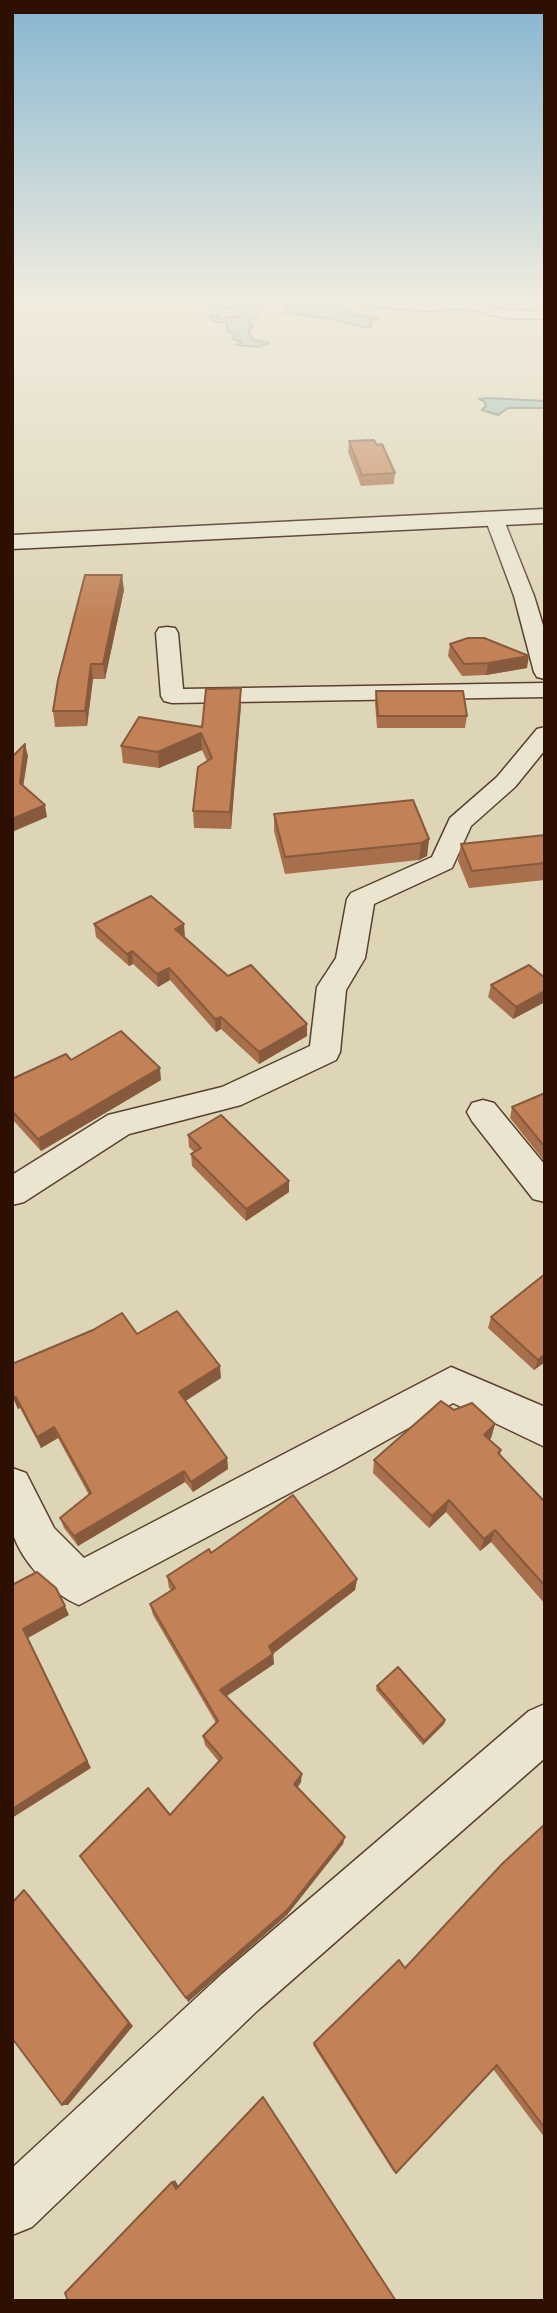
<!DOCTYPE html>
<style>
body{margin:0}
#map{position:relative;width:557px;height:2313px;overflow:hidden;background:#ded5b7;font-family:"Libre Caslon Text",serif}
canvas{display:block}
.frame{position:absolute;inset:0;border:14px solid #2e1002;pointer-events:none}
</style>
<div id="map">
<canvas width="557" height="2313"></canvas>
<div class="frame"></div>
</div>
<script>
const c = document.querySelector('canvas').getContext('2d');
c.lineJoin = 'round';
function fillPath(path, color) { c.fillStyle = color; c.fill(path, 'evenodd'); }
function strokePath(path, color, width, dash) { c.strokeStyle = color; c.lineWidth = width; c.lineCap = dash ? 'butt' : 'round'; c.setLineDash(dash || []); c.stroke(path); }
const water = new Path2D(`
 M177,298H256V312L260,315L251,320L250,325L253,326L248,331L253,340L269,343L258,347L236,345L242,342L232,339L236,335L228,332L226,322H215L210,319V315H218L219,319L240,316V309L213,307L205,302Z
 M279,298H343L345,301L336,305L351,310L352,314L378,319L371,321V326L367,328L331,319L285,313V308Z
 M488,398L545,401V408H508L498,415L482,410L486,406L484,401L479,399Z`);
fillPath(water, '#93b9ac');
strokePath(water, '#6b7568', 2);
const street = new Path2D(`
 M364,298L427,303L471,298V302L504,310L545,311V319L504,318L464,308L427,311L366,306L359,302Z
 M494,512L503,518L534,596L545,632V679L537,677L534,672L514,596L485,518Z
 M167,627L175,628L178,633L183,689L545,683V697L172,703L164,701L161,696L156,633L159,628Z
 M545,727V750L515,787L471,826L452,868L374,904L365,958L346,990L340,1052L336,1060L241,1105L129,1134L24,1202L12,1205V1175L108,1115L222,1087L310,1046L317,987L336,958L347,899L351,893L432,857L450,818L497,777L537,729Z
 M483,1100L494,1103L545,1165V1202L533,1199L472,1121L467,1112L472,1103Z
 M451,1367L545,1407V1447L453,1403L339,1467L79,1605C52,1594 22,1562 13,1534C8,1518 12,1486 12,1468L26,1473L54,1528L84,1558Z
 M545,1704V1758L258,2010L32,2227L12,2235V2168L222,1974L529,1711Z`);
const secondary = new Path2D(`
 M545,509V523L12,549V535Z`);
strokePath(street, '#5a412f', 3);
strokePath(secondary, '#2e1002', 3);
fillPath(street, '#eae4d0');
fillPath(secondary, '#eae4d0');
fillPath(new Path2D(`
 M349,441L377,445L395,473L394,484L361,486L348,452Z
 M124,590L105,679H93L87,726L55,727L53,711Z
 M450,644L527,668L486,675L462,676L448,656Z
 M376,691L467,716L465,728H377L375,703Z
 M241,705L231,829L194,828L193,811L207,761L202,750L159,768L123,763L121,746L202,727Z
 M274,814L429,839L427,856L419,860L285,874L274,831Z
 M545,835V880L469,888L458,861L461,844Z
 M94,924L185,937L228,976L307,1036L259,1064L221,1029L216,1032L170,980L158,987L133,964L129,966L96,937Z
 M545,978V1002L513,1019L488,997L491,985Z
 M71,1060L161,1080L41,1151L12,1119V1079Z
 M545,1093V1162L510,1118L512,1107Z
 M188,1135L289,1181V1192L246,1221L192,1166L191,1154L194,1152L189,1147Z
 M545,1274V1362L534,1370L488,1328L491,1317Z
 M137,1334L221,1378L185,1401L227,1458L228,1469L193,1492L185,1482L78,1546L64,1528L60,1518L89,1495L58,1438L41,1448L20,1408L18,1409L12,1396Z
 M454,1410L495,1424L491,1438L489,1439L501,1450L500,1455L544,1501H545V1604L491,1542L480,1551L446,1512L429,1528L373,1473L374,1460Z
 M211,1553L357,1579L355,1590L273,1653L274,1664L226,1696L301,1782L298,1787L343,1844L287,1915L188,2002L170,1815L219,1762L205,1745L203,1736L216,1723L153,1615L150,1604L171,1590L169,1588L167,1576Z
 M377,1686L445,1720L444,1724L423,1745L376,1690Z
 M545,1824V2138L493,2069L396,2173L393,2171L313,2045L314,2043L405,1968Z`), '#a76f4b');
fillPath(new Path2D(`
 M122,575L124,590L105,679L103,664Z
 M529,656L527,668L486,675L488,663Z
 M91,664L93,679L87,726L85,711Z
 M241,688V705L231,829L230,812Z
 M201,733L202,750L159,768L158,752Z
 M25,744L28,756L22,794L20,783Z
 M45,805L47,817L12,832V819Z
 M429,839L427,856L419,860L421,843Z
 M184,924L185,937L175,929Z
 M132,951L133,964L129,966L127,954Z
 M169,968L170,980L158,987L157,974Z
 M545,991V1002L513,1019L516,1007Z
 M221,1017V1029L216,1032L215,1019Z
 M307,1024V1036L259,1064V1052Z
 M160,1068L161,1080L41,1151L38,1139Z
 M289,1181V1192L246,1221V1209Z
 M545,1354V1362L534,1370L538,1360Z
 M220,1366L221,1378L181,1404L179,1392Z
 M13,1397H16L20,1408L18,1409Z
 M495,1424L491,1438L480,1448L484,1435Z
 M54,1427L58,1438L41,1448L37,1437Z
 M227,1458L228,1469L193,1492L191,1482Z
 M184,1471L185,1482L78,1546L74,1536Z
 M449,1500L446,1512L429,1528L432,1516Z
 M495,1530L491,1542L480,1551L484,1539Z
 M357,1579L355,1590L269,1657V1646Z
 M65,1606L69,1615L28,1638L91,1768L12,1818L23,1629Z
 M273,1654L274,1664L221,1700L220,1690Z
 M445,1720L444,1724L423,1745L424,1741Z
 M302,1774L301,1782L294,1792V1784Z
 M345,1837L343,1844L287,1915L188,2002L186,1998Z
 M24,1890L30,1896L133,2026L68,2105H62Z
 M175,2180L179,2187L176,2189L172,2182Z`), '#885a3d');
const building = new Path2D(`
 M374,440L377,445L382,444L395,473L362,475L349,441Z
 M85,575H122L103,664H91L85,711H53L58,680Z
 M468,638H484L529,656L488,663L464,664L450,644Z
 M241,688L230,812L193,811L198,767L212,758L201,733L158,752L121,746L139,717L202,727L206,689Z
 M376,691H463L467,716H378Z
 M25,744L20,783L45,805L12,819V757Z
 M413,800L429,839L421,843L285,857L274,814Z
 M545,835V863L472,871L461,844Z
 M151,896L184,924L175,929L228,976L251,965L307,1024L259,1052L221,1017L215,1019L169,968L157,974L132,951L127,954L94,924Z
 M529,965L545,978V991L516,1007L491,985Z
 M121,1031L160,1068L38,1139L12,1111V1079L66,1054L71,1060Z
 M545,1093V1147L512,1107Z
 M221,1115L289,1181L246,1209L191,1154L201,1148L188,1135Z
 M545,1274V1354L538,1360L491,1317Z
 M177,1311L220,1366L179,1392L227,1458L191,1482L184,1471L74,1536L60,1518L91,1493L54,1427L37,1437L16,1397H13L12,1395V1364L93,1330L122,1313L137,1334Z
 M441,1401L454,1410L472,1403L495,1424L484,1435L501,1450L498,1453L544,1501H545V1586L495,1530L484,1539L449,1500L432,1516L374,1460Z
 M293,1495L357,1579L269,1646L273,1654L220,1690L302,1774L294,1784L345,1837L287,1910L186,1998L80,1856L148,1788L170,1815L222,1758L203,1736L218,1721L150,1604L175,1588L167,1576L209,1549L211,1553Z
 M37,1572L56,1588L65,1606L23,1629L87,1761L12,1809V1585Z
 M398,1667L445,1720L424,1741L377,1686Z
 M545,1824V2128L497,2065L396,2173L314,2043L399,1960L405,1968L503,1863Z
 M24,1890L129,2023L62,2105L12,2038V1903Z
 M263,2097L396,2301H68L65,2293L172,2182L176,2189Z`);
fillPath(building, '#c28157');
strokePath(building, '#885a3d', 2);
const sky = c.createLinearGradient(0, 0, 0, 622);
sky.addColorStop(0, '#86b6d0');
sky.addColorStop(0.48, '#f0ecdf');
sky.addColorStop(1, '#f0ecdf00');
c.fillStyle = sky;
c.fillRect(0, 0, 557, 622);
</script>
